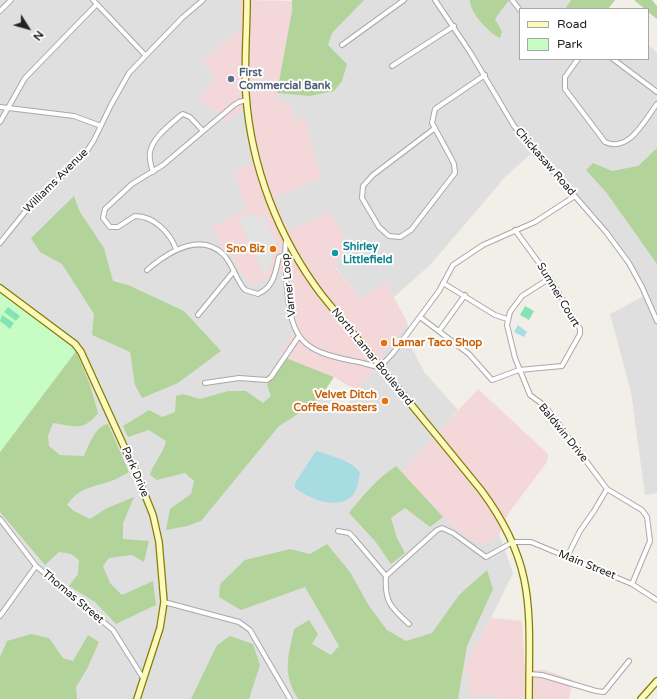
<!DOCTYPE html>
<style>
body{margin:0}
#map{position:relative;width:657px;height:699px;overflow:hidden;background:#f2eee8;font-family:"Varela Round",sans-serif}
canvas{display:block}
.legend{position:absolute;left:519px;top:8px;width:130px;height:52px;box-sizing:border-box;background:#fff;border:1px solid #a7a7a7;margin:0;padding:5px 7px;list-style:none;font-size:12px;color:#222}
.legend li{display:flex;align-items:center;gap:8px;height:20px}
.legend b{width:20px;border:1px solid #a7a7a7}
.north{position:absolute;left:8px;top:8px;width:40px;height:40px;-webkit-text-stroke:3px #fff;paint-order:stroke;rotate:127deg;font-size:11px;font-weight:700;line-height:16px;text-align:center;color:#222}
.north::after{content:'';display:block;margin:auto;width:14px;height:18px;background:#222;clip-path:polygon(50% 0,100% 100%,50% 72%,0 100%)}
</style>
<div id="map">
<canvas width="657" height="699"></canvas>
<ul class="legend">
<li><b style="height:5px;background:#fdf8bb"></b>Road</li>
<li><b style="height:11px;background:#c7fdc4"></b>Park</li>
</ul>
<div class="north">N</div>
</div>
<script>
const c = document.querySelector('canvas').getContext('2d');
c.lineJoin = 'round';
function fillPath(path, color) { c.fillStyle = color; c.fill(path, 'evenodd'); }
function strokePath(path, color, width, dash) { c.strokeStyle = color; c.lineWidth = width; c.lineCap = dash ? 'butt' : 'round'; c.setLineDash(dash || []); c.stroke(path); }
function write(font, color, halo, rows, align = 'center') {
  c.font = font + ' "Varela Round",sans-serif'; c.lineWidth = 4; c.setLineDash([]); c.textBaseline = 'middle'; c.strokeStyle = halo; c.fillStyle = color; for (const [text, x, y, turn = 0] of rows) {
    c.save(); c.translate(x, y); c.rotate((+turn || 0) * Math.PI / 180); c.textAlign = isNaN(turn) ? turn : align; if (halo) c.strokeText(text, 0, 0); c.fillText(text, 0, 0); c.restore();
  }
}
fillPath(new Path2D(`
 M0,0H240V29L202,62L244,110L248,140L255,162L234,172L247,209L213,227L222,246L230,253L248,282L289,268L292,309L297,326L280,352L346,409L356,390L385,360L381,354L408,324L407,339L425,373L458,410L402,473L483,546L499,534L513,573L491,618L466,663L496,696L497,699H0Z
 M292,0H571L565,9H520V59H648V45L657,52V148L638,166L657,245V493L645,495L631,392L610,314L644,296L625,263L602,230L531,154L506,176L431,264L394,297L386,283L362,299L334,265L288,231L273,197L321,178L295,120L276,102Z`), '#e0dfdf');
fillPath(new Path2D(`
 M240,0L293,1L276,101L292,104L295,120L305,118L321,178L274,197L288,231L330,212L350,247L334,266L362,299L386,282L408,324L381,354L385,360L356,390L334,377L286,358L280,352L297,326L292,309L289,269L253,285L248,282L230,253L222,246L212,227L246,209L234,172L255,162L248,140L244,110L225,120L198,97L216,79L202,62L240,29Z
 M478,389L548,454L547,462L508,514L499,534L483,546L451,526L401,473Z
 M491,618L522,621L525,670H545L573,680L569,699H497L496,696L470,697L466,663Z`), '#f3d7d9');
fillPath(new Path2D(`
 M292,0H364L332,33L328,45L347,64L342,81L334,91L310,96L277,93L292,11Z
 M470,0H509L495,19L502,32L500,38C489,33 469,12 470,0Z
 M571,0H615L608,9H565Z
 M634,0H652L657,6V19L648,12V9H645Z
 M657,148V264L606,192L586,170L593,163L612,171L638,166Z
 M74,196L80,212L104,248L113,281L128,285L184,311L221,351L178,383L142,398L135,385L130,352L92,335L94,314L62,264L40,252L31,238Z
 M76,351L90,385L98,413C84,432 74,426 53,423L48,436L49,446L60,455L84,456C89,445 95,426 108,424L129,472C123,475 117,479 111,481C92,488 81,486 67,505L74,511L90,519L107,508L134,497L123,523V539L149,541L144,562L132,555L109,558L103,566L110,583L122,595L153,581L156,605L116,624L95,602L69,586L78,574L79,560L71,554L59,552L45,565L0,512V452Z
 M286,358L334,377L317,402L279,426L201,521L187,526L166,530L170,509L191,494L194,481L185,473L157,480L150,475C154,462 163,454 166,441L149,430L128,437L123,426L149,410L162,417L175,412L176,396L183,394L200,399L228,391H246L263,403L271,396L267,385Z
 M396,466L443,517L430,527L405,508L391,518L397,538L405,553L391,564L375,541L349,513C363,495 377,479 396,466Z
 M327,544L350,572L369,606L387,630L406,641L432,633L459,595L487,570L493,589L467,646L458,699H298C282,672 288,658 294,629L309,620L318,634L312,644L331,655L339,646L305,587L241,610L219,597L220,584L245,560L290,549L310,554Z
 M31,634L49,638L63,658L73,661L88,635L99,642L87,669L76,687L77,699H0V657L7,641Z
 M230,636L253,644L260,665L249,699H191L217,645Z`), '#b2d49b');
fillPath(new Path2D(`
 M0,289L76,351L0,452Z`), '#c7fdc4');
fillPath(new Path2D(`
 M525,306L534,311L529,320L520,315Z
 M8,307L20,316L16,321L4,312Z
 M2,315L14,323L10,329L0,321Z`), '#82e5b3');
fillPath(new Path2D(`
 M253,212L255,219L264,215L277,244L270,249L273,256L268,275L264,274L238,218Z`), '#e2e2e2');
fillPath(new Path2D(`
 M518,325L527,332L524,337L514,332Z
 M316,451C328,454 355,462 360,473C359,479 357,490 353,495C339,511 309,499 295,488V483Z`), '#a6dce2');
const street = new Path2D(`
 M93,0L145,55
 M435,0L470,52L514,126L606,232L629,263L642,287L657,321
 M512,0L520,10
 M0,11L11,0
 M342,45L404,0
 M578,59L565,77V89L605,142C629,153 644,121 657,104
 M613,59L657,92
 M392,66L454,26
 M0,107L74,116L101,126
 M0,122L25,78L97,4
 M435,128L373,175L363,186L362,198L379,227L389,236L400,237L411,230L455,173L454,164L450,156L432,123L435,109L485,75
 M153,172C151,166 149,158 150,152C153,137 170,125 181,115L183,114L190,117L203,131
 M286,240C284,257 286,272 287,289C292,341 303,351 353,361C362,362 371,366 380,367L393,353L439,291L453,265L483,245L535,222L575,196
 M0,243L25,212L85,154L94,140L111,105L129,73L182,18L203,0
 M176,249C170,233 154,216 135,216L118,227H110L103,218L105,209L132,184L163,165L234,105L239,102L247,100
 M147,270C167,253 200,231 224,255C233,265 236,280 245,290L258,294C274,287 275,273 279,257L284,255
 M550,278L522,296L510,312L507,325L515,358L530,395L545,406L607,489L642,510L647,517L650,541L632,584
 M443,283L495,315L507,319
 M198,315L234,271
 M420,317L469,354L492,380L519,370L562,366L580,334V329L550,278L515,230
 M439,331L465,295
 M205,383L239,378L267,380L271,377L299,336
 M0,519L36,566L113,630L143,678
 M338,531L349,533L353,537L386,576
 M567,557L580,531L594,511L607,489
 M386,576L437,530L442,528L453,533L486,557L513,542H531L632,584L657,600
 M386,576C384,601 391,608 409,624
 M164,602L239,622L250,630L290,699
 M0,616L36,566
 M529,674L542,675L596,691L604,692L629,661`);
const secondary = new Path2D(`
 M247,0C247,31 244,63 246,95C251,166 278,237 321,294L481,490C537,565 529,611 529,699
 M0,288L75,344L81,352L137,475L153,515L159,542L164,602L160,628L137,699
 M641,699L657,681`);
strokePath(street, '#a9a9a9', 6);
strokePath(secondary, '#817f00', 8);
strokePath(street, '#fff', 4);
strokePath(secondary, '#fdf8bb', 5.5);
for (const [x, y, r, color] of [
 [231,79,4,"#5c6f8a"],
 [273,249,4,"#e8710a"],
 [335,253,4,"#0f9aa8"],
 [384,343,4,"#e8710a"],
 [385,401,4,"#e8710a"]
]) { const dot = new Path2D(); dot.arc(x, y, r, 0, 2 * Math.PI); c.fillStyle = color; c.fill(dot); strokePath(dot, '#fff', 1.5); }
write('bold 11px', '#4e5e75', '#fff', [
 ["First",239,73],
 ["Commercial Bank",239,86]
], 'left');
write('11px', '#222', '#fff', [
 ["Chickasaw Road",545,162,49],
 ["Williams Avenue",56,181,-45],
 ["Varner Loop",289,285,-96],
 ["Sumner Court",558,295,59],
 ["North Lamar Boulevard",372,357,51],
 ["Baldwin Drive",563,433,51],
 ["Park Drive",135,472,67],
 ["Main Street",587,565,22],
 ["Thomas Street",73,597,40]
]);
write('bold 11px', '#0d838f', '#fff', [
 ["Shirley",343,247],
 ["Littlefield",343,260]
], 'left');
write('bold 11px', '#c56008', '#fff', [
 ["Sno Biz",265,249],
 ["Lamar Taco Shop",392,343,"left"],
 ["Velvet Ditch",377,395],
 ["Coffee Roasters",377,408]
], 'right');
</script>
